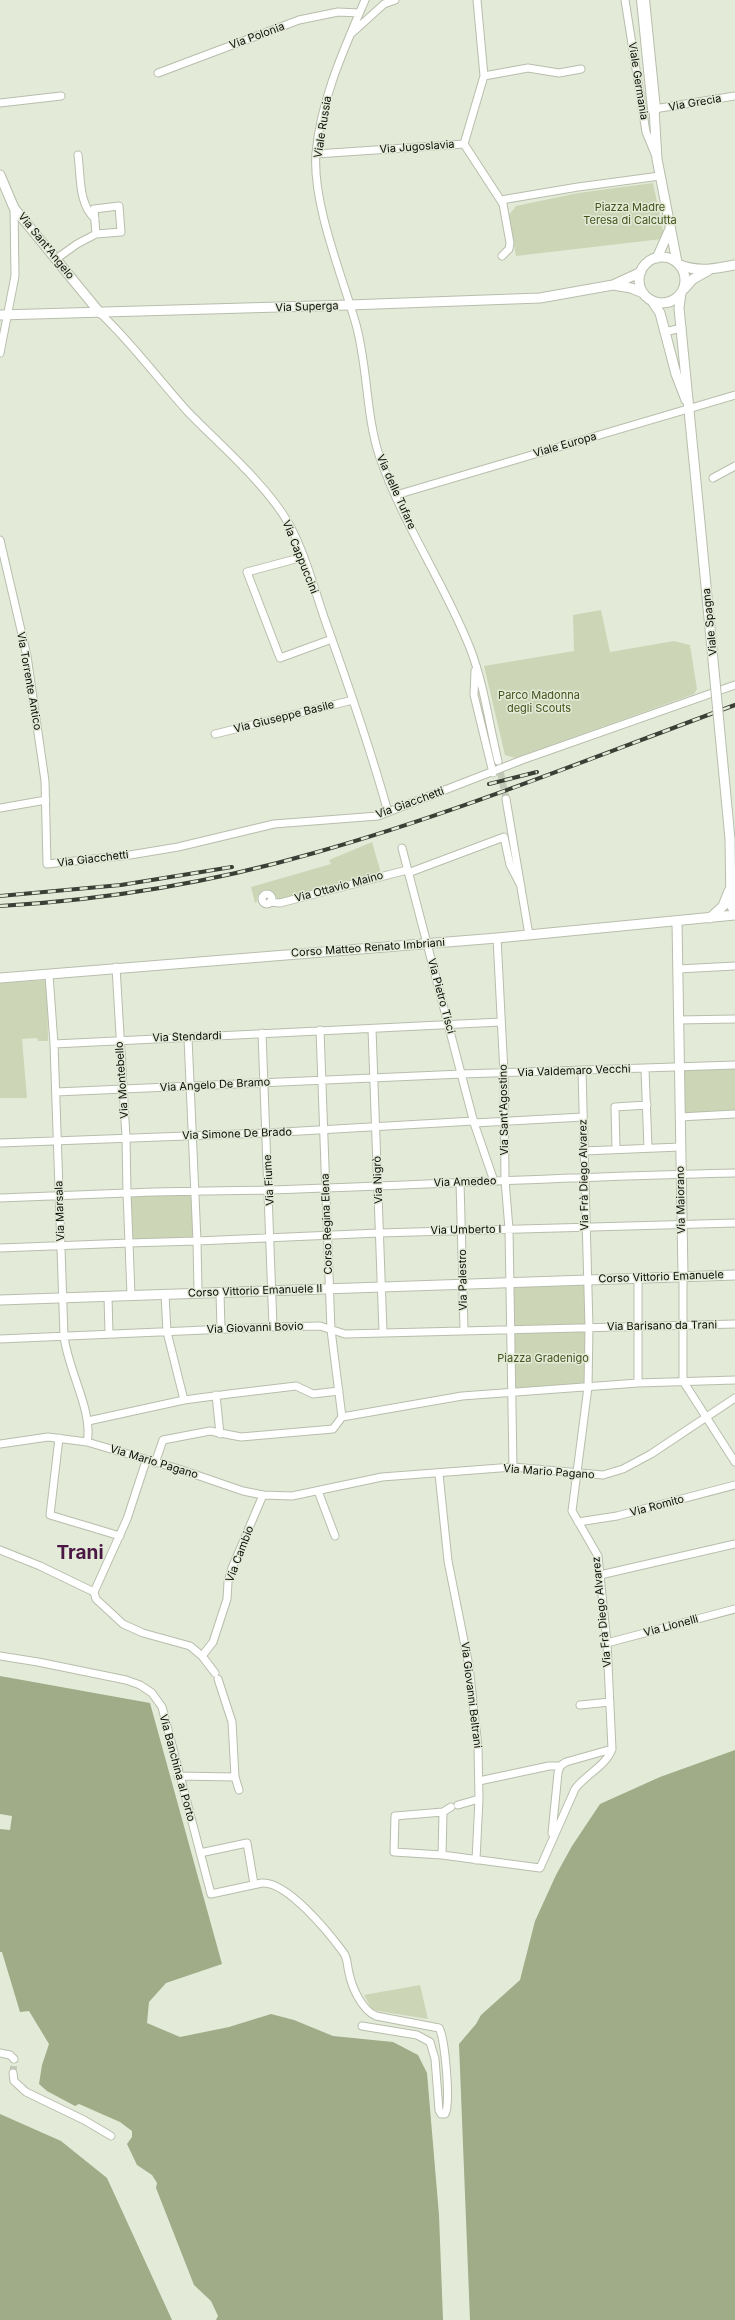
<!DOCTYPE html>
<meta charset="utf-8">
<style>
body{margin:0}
canvas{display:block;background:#e3ead7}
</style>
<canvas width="735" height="2320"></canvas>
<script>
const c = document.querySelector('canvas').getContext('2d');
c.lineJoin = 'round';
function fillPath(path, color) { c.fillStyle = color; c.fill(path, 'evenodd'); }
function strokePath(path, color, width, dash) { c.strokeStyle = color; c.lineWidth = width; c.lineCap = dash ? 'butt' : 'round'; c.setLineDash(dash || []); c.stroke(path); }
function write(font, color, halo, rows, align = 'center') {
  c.font = font + ' Inter,sans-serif'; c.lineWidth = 3; c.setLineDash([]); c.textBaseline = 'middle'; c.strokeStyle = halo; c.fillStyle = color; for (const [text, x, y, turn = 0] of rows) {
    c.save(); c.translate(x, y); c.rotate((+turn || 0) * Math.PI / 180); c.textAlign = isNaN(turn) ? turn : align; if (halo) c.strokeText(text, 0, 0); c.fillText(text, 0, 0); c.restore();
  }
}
fillPath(new Path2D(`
 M653,183L664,235L662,239L516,256L509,215L516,206L578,193Z
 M601,610L610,652L674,641L690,645L697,689L694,694L515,758L505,755L484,666L574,651L573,615Z
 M372,842L381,873L279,900L270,890H264L258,895L257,902L255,903L251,887L331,864L329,860Z
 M47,980L48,1041H38L37,1038L22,1039L27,1098H0V983Z
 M735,1068V1112L682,1114L681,1069Z
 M193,1193L195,1239L131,1241L129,1195Z
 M584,1282L586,1324L512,1326L511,1285Z
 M585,1330V1384L514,1388L513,1332Z
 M420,1985L428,2019L372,2010L364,1995Z`), '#ccd6b6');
fillPath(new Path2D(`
 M0,1676L150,1703L222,1964L166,1983L149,2002L147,2023L180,2037L229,2027L271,2014L294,2020L333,2036L393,2042L418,2055L427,2073L439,2215L443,2320H216L218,2316L211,2301L194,2285L156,2188L157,2183L152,2175L137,2165L127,2144L132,2137V2131L120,2122L79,2104L75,2106L47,2091L39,2084L42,2065L49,2044L29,2011L20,2012L2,1952H0Z
 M735,1750V2320H470L459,2044L476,2024L481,2015L520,1980L535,1921L556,1875L572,1846L600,1804L660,1777Z
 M0,2114L61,2141L107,2178L172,2320H0Z`), '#a0ab88');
fillPath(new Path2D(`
 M0,1814L12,1816L10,1830L0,1829Z`), '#e3ead7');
strokePath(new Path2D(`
 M498,761L506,799
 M13,2073L14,2059`), '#c3c9b8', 7, [7, 3.5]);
const street = new Path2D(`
 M365,0C344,49 321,99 316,153C312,202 341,273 355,321C368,364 365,411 379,455C402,523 444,582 470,648C484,684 489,724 498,761
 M625,0L646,132L655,154
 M352,33L384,4L395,0
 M158,73L299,20L338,12L359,13
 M484,76L528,68L559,73L581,69
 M0,103L61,96
 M654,109L735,96
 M464,144L484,76L477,0
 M316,154L464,144L503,204L510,243L509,249L502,256
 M78,155C81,177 78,203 95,219
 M501,200L578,187L660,176
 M119,206L121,232L96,234L94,209Z
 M56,259L77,244L96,234
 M100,313C132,343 158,379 188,412C220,445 266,484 289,524C305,553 314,588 325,620C348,684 370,747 388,812
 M664,332L682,328
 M0,353L15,276L14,208
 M713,478L735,466
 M396,495L735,395
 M0,540L27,656L45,781L47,864L130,855L178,847L274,824L378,816L522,760L735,685
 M303,557L247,572L280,658L332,639
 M475,671L474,695L493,773
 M215,734L353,700
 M506,799L529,935
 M0,808L46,800
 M402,848L474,1123L494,1181
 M408,873L504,837L510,865L521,886
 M262 899a5 5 0 1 1 10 0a5 5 0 1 1-10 0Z
 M270,902L280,903L407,870
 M497,938L504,1073L505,1180L509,1229L513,1467
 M678,969L735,966
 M49,975L54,1044L64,1336C67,1368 94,1413 87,1442
 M678,1020L735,1019
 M372,1029L383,1332
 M320,1030L331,1330L342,1417
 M262,1033L273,1327
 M188,1038C191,1106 194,1173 197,1241L129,1243L127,1193C175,1191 222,1191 270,1190C425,1185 580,1176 735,1173
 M54,1044L501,1022
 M645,1069L648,1148
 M56,1092L462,1074L735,1065
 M680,1117L735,1114
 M474,1123L583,1117
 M0,1143L266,1133L474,1121
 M616,1149L615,1107L647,1105
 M584,1151L680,1147
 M460,1182L464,1329
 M0,1198L127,1193L126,1137L116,967
 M0,1248L129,1243L131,1295
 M683,1276V1381L735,1462
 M198,1292L197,1241L379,1233L735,1223
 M220,1292L221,1329
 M165,1294L167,1332L184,1400
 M108,1296L109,1334
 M0,1339L273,1327L320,1326L345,1334L735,1324
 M638,1383V1278
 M216,1395L220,1434
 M342,1417L462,1396L638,1383L735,1380
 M88,1421L184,1400L229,1394L296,1386L313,1394L339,1391
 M59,1438L50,1515L120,1536
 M0,1444L48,1437L87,1442L179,1469L243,1491L263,1495L292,1496L382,1477L513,1467L603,1475L623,1469L651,1454L735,1398
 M155,1463L163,1440L210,1431L241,1437L333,1429L342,1417
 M439,1474L448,1561L469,1666L478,1747L479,1799L476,1860
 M318,1491L335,1536
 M578,1522L617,1516L735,1485
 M0,1550L40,1566L94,1592
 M600,1575L735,1544
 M94,1592L96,1599L123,1624L143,1633L190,1646L202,1656L215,1673
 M94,1592L127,1519L146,1461
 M607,1643L735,1609
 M0,1656L38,1662L126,1680L140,1685L152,1693L162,1707L211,1894L262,1883C287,1881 329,1933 343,1952C348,1958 347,1966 349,1973C352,1988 362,2010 376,2016L439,2028C445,2037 451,2106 445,2114H441L439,2110L435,2059L430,2042L417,2035L362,2026
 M202,1656L213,1642L227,1599L228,1582L232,1568L263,1495
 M218,1679L232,1722L235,1777L239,1790
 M580,1705L610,1702
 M178,1776L235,1777
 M479,1781L549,1766H560
 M458,1805L479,1799
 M443,1812L442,1855L394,1852L395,1816L443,1812L451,1807
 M552,1833L558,1773L560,1766L566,1762L612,1749
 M200,1853L247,1843L254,1884
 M442,1855L540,1868L575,1789C586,1774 606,1766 612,1749L607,1643L598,1556L572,1511L588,1387L589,1327L582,1071
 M0,2053L10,2055L14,2059
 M13,2073L14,2081L26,2092L84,2120L111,2136`);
const secondary = new Path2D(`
 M654,109L657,159L677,262
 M0,175L14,208L100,313
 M639 280a23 23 0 1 1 46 0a23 23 0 1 1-46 0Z
 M657,258L669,231
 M680,265C698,272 716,269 735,265
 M613,285L631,288L643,293
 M684,289L693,279L709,270
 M681,293L679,308L700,523
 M652,301L660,313L676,374L686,400
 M0,315L349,305L540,298L613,285L641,272
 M730,839L731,905L735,912
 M710,918L723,906L729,891
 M677,922L683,1276
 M0,978L497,938L735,915
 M0,1300L735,1275`);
const highway = new Path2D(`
 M643,0L654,109`);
strokePath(street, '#b8beac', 9);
strokePath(secondary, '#b8beac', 11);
strokePath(highway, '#b8beac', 14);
strokePath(street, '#fff', 7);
strokePath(secondary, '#fff', 9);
strokePath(highway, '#fff', 12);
const rail = new Path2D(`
 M489,784L537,772
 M0,896L121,885L232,867
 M0,906C105,900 213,882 314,853C457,813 596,756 735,705`);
strokePath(rail, '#3c3f36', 4);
strokePath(rail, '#e3ead7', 2.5, [8]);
const secondaryBridge = new Path2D(`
 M700,523L730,839`);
strokePath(secondaryBridge, '#b8beac', 11, []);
strokePath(secondaryBridge, '#fff', 9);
write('11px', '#0c0e08', '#e3ead7', [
 ["Via Polonia",257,36,-20],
 ["Viale Germania",638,81,81],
 ["Via Grecia",695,103,-10],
 ["Viale Russia",323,127,-81],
 ["Via Jugoslavia",417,147,-4],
 ["Via Sant'Angelo",46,246,51],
 ["Via Superga",307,307,-2],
 ["Viale Europa",565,445,-16],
 ["Via delle Tufare",396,492,66],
 ["Via Cappuccini",300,557,68],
 ["Viale Spagna",710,622,-96],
 ["Via Torrente Antico",29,681,80],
 ["Via Giuseppe Basile",284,717,-14],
 ["Via Giacchetti",410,803,-20],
 ["Via Giacchetti",93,859,-7],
 ["Via Ottavio Maino",339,887,-15],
 ["Corso Matteo Renato Imbriani",368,948,-4],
 ["Via Pietro Tisci",441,996,75],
 ["Via Stendardi",187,1037,-2],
 ["Via Valdemaro Vecchi",574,1071,-2],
 ["Via Montebello",122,1080,-94],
 ["Via Angelo De Bramo",215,1085,-3],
 ["Via Sant'Agostino",504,1110,-91],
 ["Via Simone De Brado",237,1134,-2],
 ["Via Frà Diego Alvarez",584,1175,-91],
 ["Via Fiume",269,1180,-93],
 ["Via Nigrò",378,1180,-92],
 ["Via Amedeo",465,1182,-2],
 ["Via Maiorano",681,1200,-91],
 ["Via Marsala",60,1211,-92],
 ["Corso Regina Elena",327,1224,-92],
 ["Via Umberto I",466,1230,-1],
 ["Corso Vittorio Emanuele",661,1277,-2],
 ["Via Palestro",463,1280,-91],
 ["Corso Vittorio Emanuele II",255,1291,-2],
 ["Via Barisano da Trani",662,1326,-1],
 ["Via Giovanni Bovio",255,1328,-2],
 ["Via Mario Pagano",154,1462,17],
 ["Via Mario Pagano",549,1472,4],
 ["Via Romito",657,1506,-15],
 ["Via Cambio",240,1554,-69],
 ["Via Frà Diego Alvarez",602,1612,-96],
 ["Via Lionelli",671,1626,-15],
 ["Via Giovanni Beltrani",471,1695,83],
 ["Via Banchina al Porto",177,1768,75]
]);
write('11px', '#44521b', '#e3ead7', [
 ["Piazza Madre",630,208],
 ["Teresa di Calcutta",630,221],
 ["Parco Madonna",539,696],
 ["degli Scouts",539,709],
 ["Piazza Gradenigo",543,1359]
]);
write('bold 19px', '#4a1644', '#e3ead7', [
 ["Trani",80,1553]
]);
</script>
